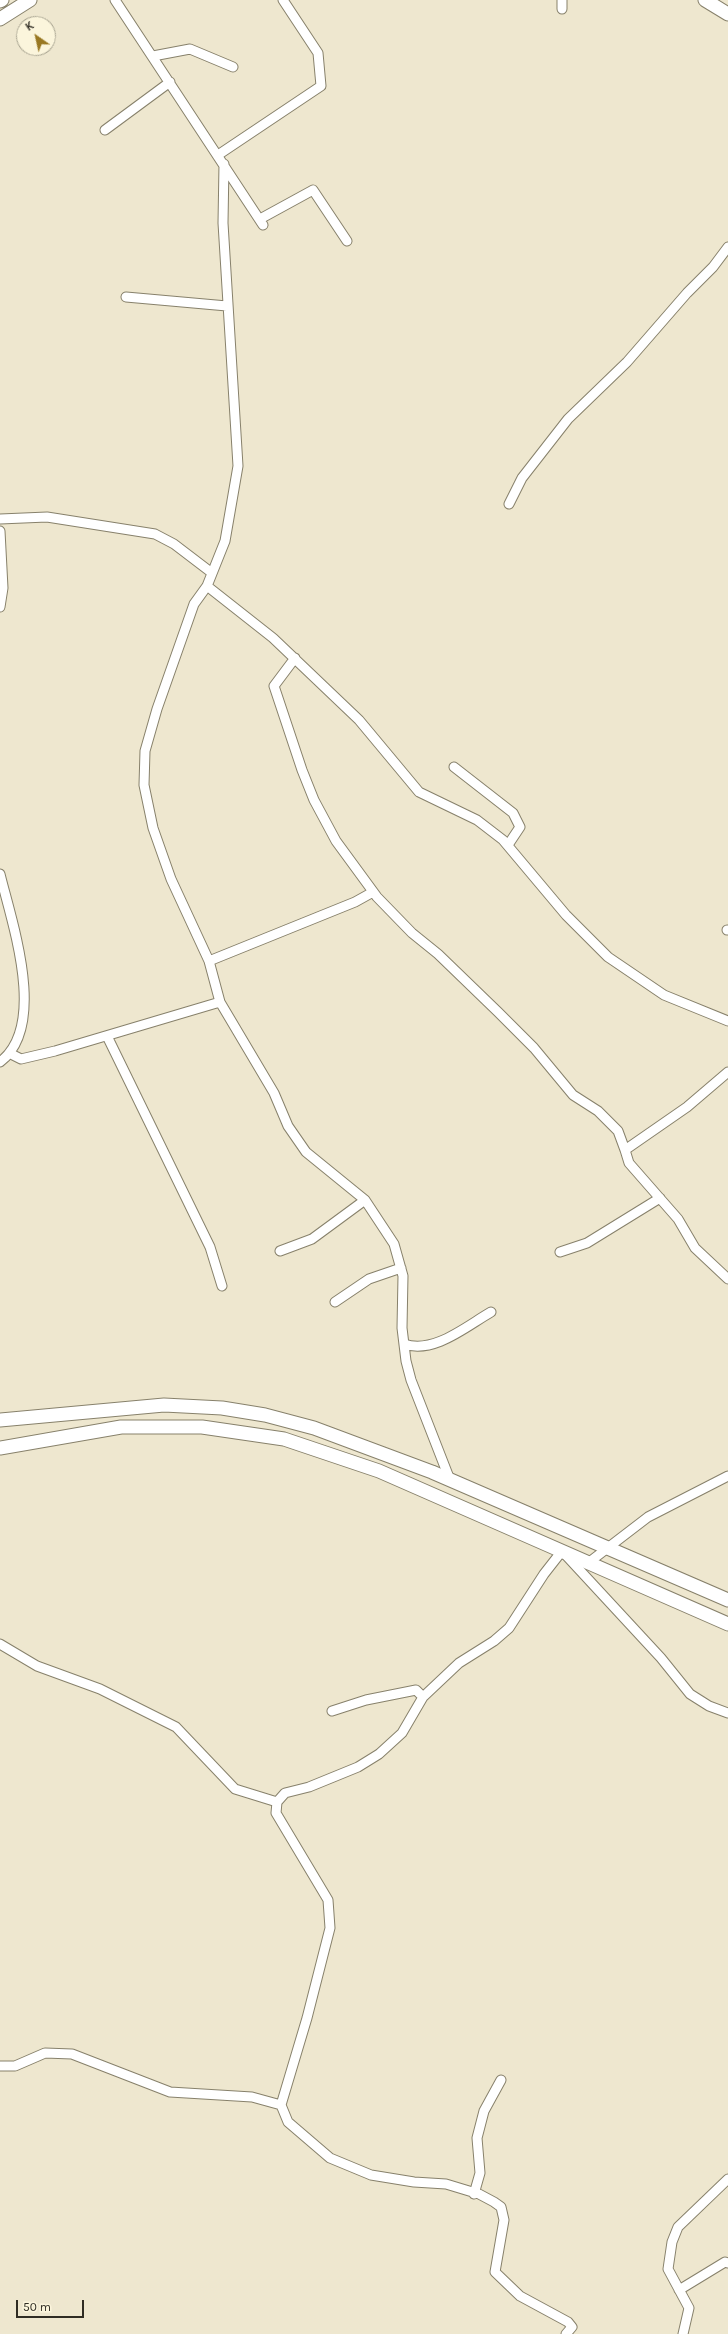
<!DOCTYPE html>
<style>
body{margin:0}
#map{position:relative;width:728px;height:2334px;overflow:hidden;background:#eee7cf;font-family:Karla,sans-serif}
canvas{display:block}
.north{position:absolute;left:16px;top:16px;width:40px;height:40px;box-sizing:border-box;background:#fbf5dc;border:1px solid #a9a592;border-radius:50%;rotate:326deg;font-size:11px;font-weight:700;line-height:16px;text-align:center;color:#2f2c23}
.north::after{content:'';display:block;margin:auto;width:14px;height:18px;background:#997822;clip-path:polygon(50% 0,100% 100%,50% 72%,0 100%)}
.scale{position:absolute;left:16px;top:2300px;width:68px;height:18px;box-sizing:border-box;border:2px solid #2f2c23;border-top:0;padding-left:5px;font-size:12px;line-height:14px;white-space:nowrap;color:#2f2c23;-webkit-text-stroke:3px #fbf5dc;paint-order:stroke}
</style>
<div id="map">
<canvas width="728" height="2334"></canvas>
<div class="north">K</div>
<div class="scale">50 m</div>
</div>
<script>
const c = document.querySelector('canvas').getContext('2d');
c.lineJoin = 'round';
function strokePath(path, color, width, dash) { c.strokeStyle = color; c.lineWidth = width; c.lineCap = dash ? 'butt' : 'round'; c.setLineDash(dash || []); c.stroke(path); }
const minor = new Path2D(`
 M115,0L263,225
 M562,0V9
 M153,56L190,49L233,67
 M105,130L170,82
 M218,155L321,86L318,53L283,0
 M224,164L223,223L238,466L225,541L207,586L194,604L157,709L145,751L144,785L153,828L171,879L209,961L220,1002L274,1093L288,1126L306,1152L365,1200L394,1244L403,1276L402,1328L406,1361L411,1380L450,1480
 M260,219L313,190L347,241
 M126,297L227,306
 M509,504L522,478L568,419L627,362L687,293L713,267L728,247
 M0,519L47,517L155,534L174,544L212,573
 M0,531L3,588L0,607
 M207,586L273,638L359,720L419,792L477,820L503,840L566,915L608,957L664,995L728,1021
 M295,658L274,686L302,770L314,800L336,841L377,897L412,933L438,954L498,1012L534,1048L573,1095L598,1111L618,1131L625,1150
 M454,767L513,813L520,827L508,845
 M0,874C12,923 48,1026 0,1062
 M727,930H728
 M209,961L355,902L373,892
 M107,1036L210,1247L222,1286
 M11,1054L21,1059L55,1051L220,1002
 M728,1072L687,1107L625,1150L629,1163L678,1219L695,1248L728,1279
 M280,1251L312,1239L365,1200
 M560,1252L587,1243L660,1198
 M335,1302L369,1279L401,1268
 M404,1344C434,1354 465,1327 491,1312
 M588,1563L648,1517L728,1476
 M0,1644L37,1666L100,1689L176,1727L235,1789L277,1802
 M332,1711L366,1700L416,1690L423,1697
 M0,2066H15L45,2053L72,2054L170,2092L252,2097L281,2105
 M474,2194L480,2173L477,2138L484,2111L501,2080
 M679,2290L725,2262L728,2263
 M566,2334L572,2327L568,2322L520,2296L495,2272L504,2220L501,2207L494,2202L479,2194L446,2184L414,2182L371,2175L330,2158L288,2122L281,2105L307,2018L330,1928L328,1900L276,1813L277,1802L285,1793L309,1787L358,1767L379,1754L402,1733L423,1697L459,1663L494,1641L509,1628L544,1574L562,1551L661,1658L690,1694L709,1706L728,1713
 M683,2334L689,2308L668,2269L672,2242L678,2227L728,2179`);
const secondary = new Path2D(`
 M705,0L728,14
 M0,1L2,0
 M0,19L30,0
 M0,1420L164,1405L222,1408L265,1415L314,1428L432,1472L728,1600
 M0,1448L121,1427H202L284,1439L379,1471L728,1624`);
strokePath(minor, '#87816b', 11);
strokePath(secondary, '#87816b', 15);
strokePath(minor, '#fff', 9);
strokePath(secondary, '#fff', 13);
</script>
